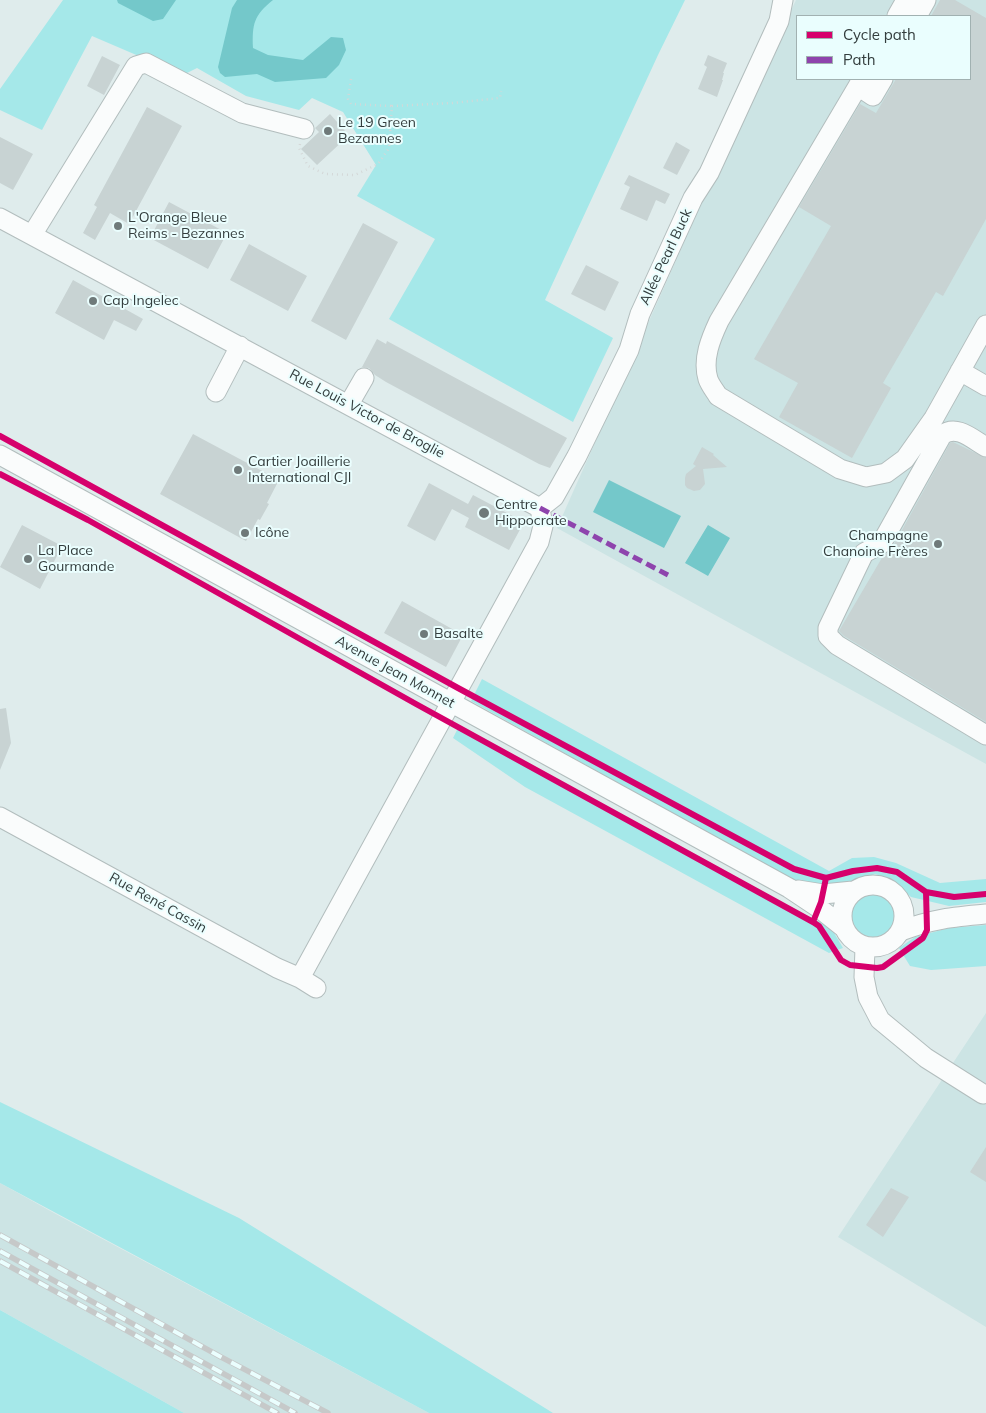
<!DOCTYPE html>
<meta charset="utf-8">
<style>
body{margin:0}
#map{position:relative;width:986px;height:1413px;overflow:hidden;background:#dfecec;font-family:Mulish,sans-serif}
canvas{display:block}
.legend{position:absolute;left:796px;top:15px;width:175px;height:65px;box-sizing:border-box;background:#eafefe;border:1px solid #a1b1b1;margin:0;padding:6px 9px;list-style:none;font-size:15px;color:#333d3d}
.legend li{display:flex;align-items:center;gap:10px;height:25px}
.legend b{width:25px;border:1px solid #a1b1b1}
</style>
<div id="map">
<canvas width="986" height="1413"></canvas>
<ul class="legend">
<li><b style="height:6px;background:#d6006c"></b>Cycle path</li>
<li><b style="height:6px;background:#8e44ad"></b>Path</li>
</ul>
</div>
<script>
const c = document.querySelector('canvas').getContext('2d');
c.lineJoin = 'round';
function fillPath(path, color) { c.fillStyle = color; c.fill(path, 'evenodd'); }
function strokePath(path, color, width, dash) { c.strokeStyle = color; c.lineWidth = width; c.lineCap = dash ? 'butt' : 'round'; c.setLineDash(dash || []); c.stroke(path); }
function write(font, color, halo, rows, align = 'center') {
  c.font = font + ' Mulish,sans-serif'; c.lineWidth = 4; c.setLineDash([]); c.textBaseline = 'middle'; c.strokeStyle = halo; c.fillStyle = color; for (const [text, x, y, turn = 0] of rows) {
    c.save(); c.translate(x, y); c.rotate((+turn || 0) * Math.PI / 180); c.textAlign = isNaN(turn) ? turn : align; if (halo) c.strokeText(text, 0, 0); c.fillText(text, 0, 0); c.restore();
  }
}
fillPath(new Path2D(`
 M796,0H986V764L557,528L721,159ZM797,16H970V79H797Z
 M986,1013V1327L838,1237Z
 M0,1183L54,1213L429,1413H184L0,1310Z`), '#cce4e4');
fillPath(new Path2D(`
 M63,0H685L658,55L545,300L613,338L573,422L389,319L435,239L357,196L376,165L343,112L312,98L299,110L246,96L197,68L183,75L92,36L42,130L0,110V89Z
 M482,679L829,871L852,858L874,857L896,863L940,883L986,879V902L949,906L911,897L891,879L875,874L838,886L800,884L471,701Z
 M459,726L811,918L830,926L843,948L829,953L525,787L453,738Z
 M851 915a22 22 0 1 1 44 0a22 22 0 1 1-44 0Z
 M986,925V966L931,970L910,966L899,948L915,937L949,928Z
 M0,1102L239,1218L553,1413H429L0,1183Z
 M0,1310L184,1413H0Z`), '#a5e8e9');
fillPath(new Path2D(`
 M117,0H176L163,19L153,21L118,3Z
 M237,0H273C254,15 252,24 253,48L268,55L303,60L331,37L343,38L346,50L339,65L326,78L275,82L257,74L225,77L220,73L218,67L232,8Z
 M609,480L681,516L664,548L593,512Z
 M708,525L730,538L708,576L685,563Z`), '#74c8ca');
fillPath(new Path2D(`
 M940,0H955L986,18V219L943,296L936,292L883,383L891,388L852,458L779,417L798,383L754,359L831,226L799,207L860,104L876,113L896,79H970V16H931Z
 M708,55L727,63L723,73H724L722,80H723L717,97L698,89L707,67L704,65Z
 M102,56L120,65L104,95L87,86Z
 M147,107L182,126L129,224L110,213L95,240L83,233L97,207L94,205Z
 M330,114L345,131L342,134L346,138L317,165L301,149L319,132L315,128Z
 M0,137L33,154L13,190L0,183Z
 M676,142L690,150L677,175L663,168Z
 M629,175L670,194L665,204L656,200L647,221L620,209L630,187L624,184Z
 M169,202L227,233L208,269L150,238Z
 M363,223L398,242L346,340L311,321Z
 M249,244L307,276L288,311L230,280Z
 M586,265L619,282L605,311L571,294Z
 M73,280L143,319L136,331L114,320L104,340L55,313Z
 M377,339L386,344L387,341L567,438L550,468L539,464L386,382L375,375L369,368L362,367Z
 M193,434L279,480L267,503L269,504L260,520L258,519L246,541L160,494Z
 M953,442L986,458V722L844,636L839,631L883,556L891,550L950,443Z
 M702,447L714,454L713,455L727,467L703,469L705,484L700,490L694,491L687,488L685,485V478L686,474L696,466L693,464Z
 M429,483L468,504L473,495L524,522L509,550L465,527L469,518L452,509L435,541L407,526Z
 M22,525L62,546L40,589L0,567Z
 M402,601L463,635L446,667L384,633Z
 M6,708L11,743L0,770V709Z
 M986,1147V1182L970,1172Z
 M891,1188L909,1197L883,1237L866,1225Z`), '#c8d3d3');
const minor = new Path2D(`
 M897,16L906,0
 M917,16L926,0
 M862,79L858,86L873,96L883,79
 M858,86L719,321C711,338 702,359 708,379C710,385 715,391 718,396L840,469L866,477L886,473L905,459L934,418L986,325
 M0,218L540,508L543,526L539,542L300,978
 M32,235L136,66L146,63L242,113L304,129
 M960,371L986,386
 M216,392L240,346
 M349,404L364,378
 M986,447C972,439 957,424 942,435L881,544L864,553L828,628V636L837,645L986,735
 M0,455L789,888L819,908L843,927
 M540,508L554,497L577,456L629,350L640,314L693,198L709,173L779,21L783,0
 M0,817L277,968L300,978L316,988
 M842 916a31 31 0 1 1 62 0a31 31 0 1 1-62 0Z
 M798,890L823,894L853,891
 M901,931C932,919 953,917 986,914
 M865,947L864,977L868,997L880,1020L926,1058L983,1094`);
strokePath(minor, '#b2bdbd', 21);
strokePath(new Path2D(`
 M351,79L348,99L351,104L392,106
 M300,144L299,148L308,166L325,174L355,175L378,164L389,148L392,106L452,103L500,98L501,91`), '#d4d8d8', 2.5, [1, 4]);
strokePath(minor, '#fafcfc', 19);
const rail = new Path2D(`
 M0,1235L221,1357L328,1413
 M0,1251L295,1413
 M0,1261L277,1413`);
strokePath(rail, '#c6c9c9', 5.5);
strokePath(rail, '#eafefe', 4, [11]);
strokePath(new Path2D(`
 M540,508L668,575`), '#8e44ad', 5, [10, 5]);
strokePath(new Path2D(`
 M0,436L458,688L794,869L826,878L853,871L877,868L897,872L926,892L954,897L986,894
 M0,474L88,520L416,704L813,922
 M826,878L821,902L813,922L819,926L841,960L850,965L877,968L883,967L923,938L927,930L926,892`), '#d6006c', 6);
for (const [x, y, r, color] of [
 [328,131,5,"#6f7a7a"],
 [118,226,5,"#6f7a7a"],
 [93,301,5,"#6f7a7a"],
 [238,470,5,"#6f7a7a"],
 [484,513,6,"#6f7a7a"],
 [245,533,5,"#6f7a7a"],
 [938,544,5,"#6f7a7a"],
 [28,559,5,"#6f7a7a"],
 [424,634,5,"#6f7a7a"]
]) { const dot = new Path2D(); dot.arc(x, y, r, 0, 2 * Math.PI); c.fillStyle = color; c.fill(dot); strokePath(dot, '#eafefe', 2); }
write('14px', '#333d3d', '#eafefe', [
 ["Le 19 Green",338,123],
 ["Bezannes",338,139],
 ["L'Orange Bleue",128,218],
 ["Reims - Bezannes",128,234],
 ["Cap Ingelec",103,301],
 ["Cartier Joaillerie",248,462],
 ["International CJI",248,478],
 ["Centre",495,505],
 ["Hippocrate",495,521],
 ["Icône",255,533],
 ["Champagne",928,536,"right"],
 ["Chanoine Frères",928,552,"right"],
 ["La Place",38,551],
 ["Gourmande",38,567],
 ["Basalte",434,634]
], 'left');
write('14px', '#333d3d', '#eafefe', [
 ["Allée Pearl Buck",666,257,-65],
 ["Rue Louis Victor de Broglie",367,414,28],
 ["Avenue Jean Monnet",395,672,29],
 ["Rue René Cassin",158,903,29]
]);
</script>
